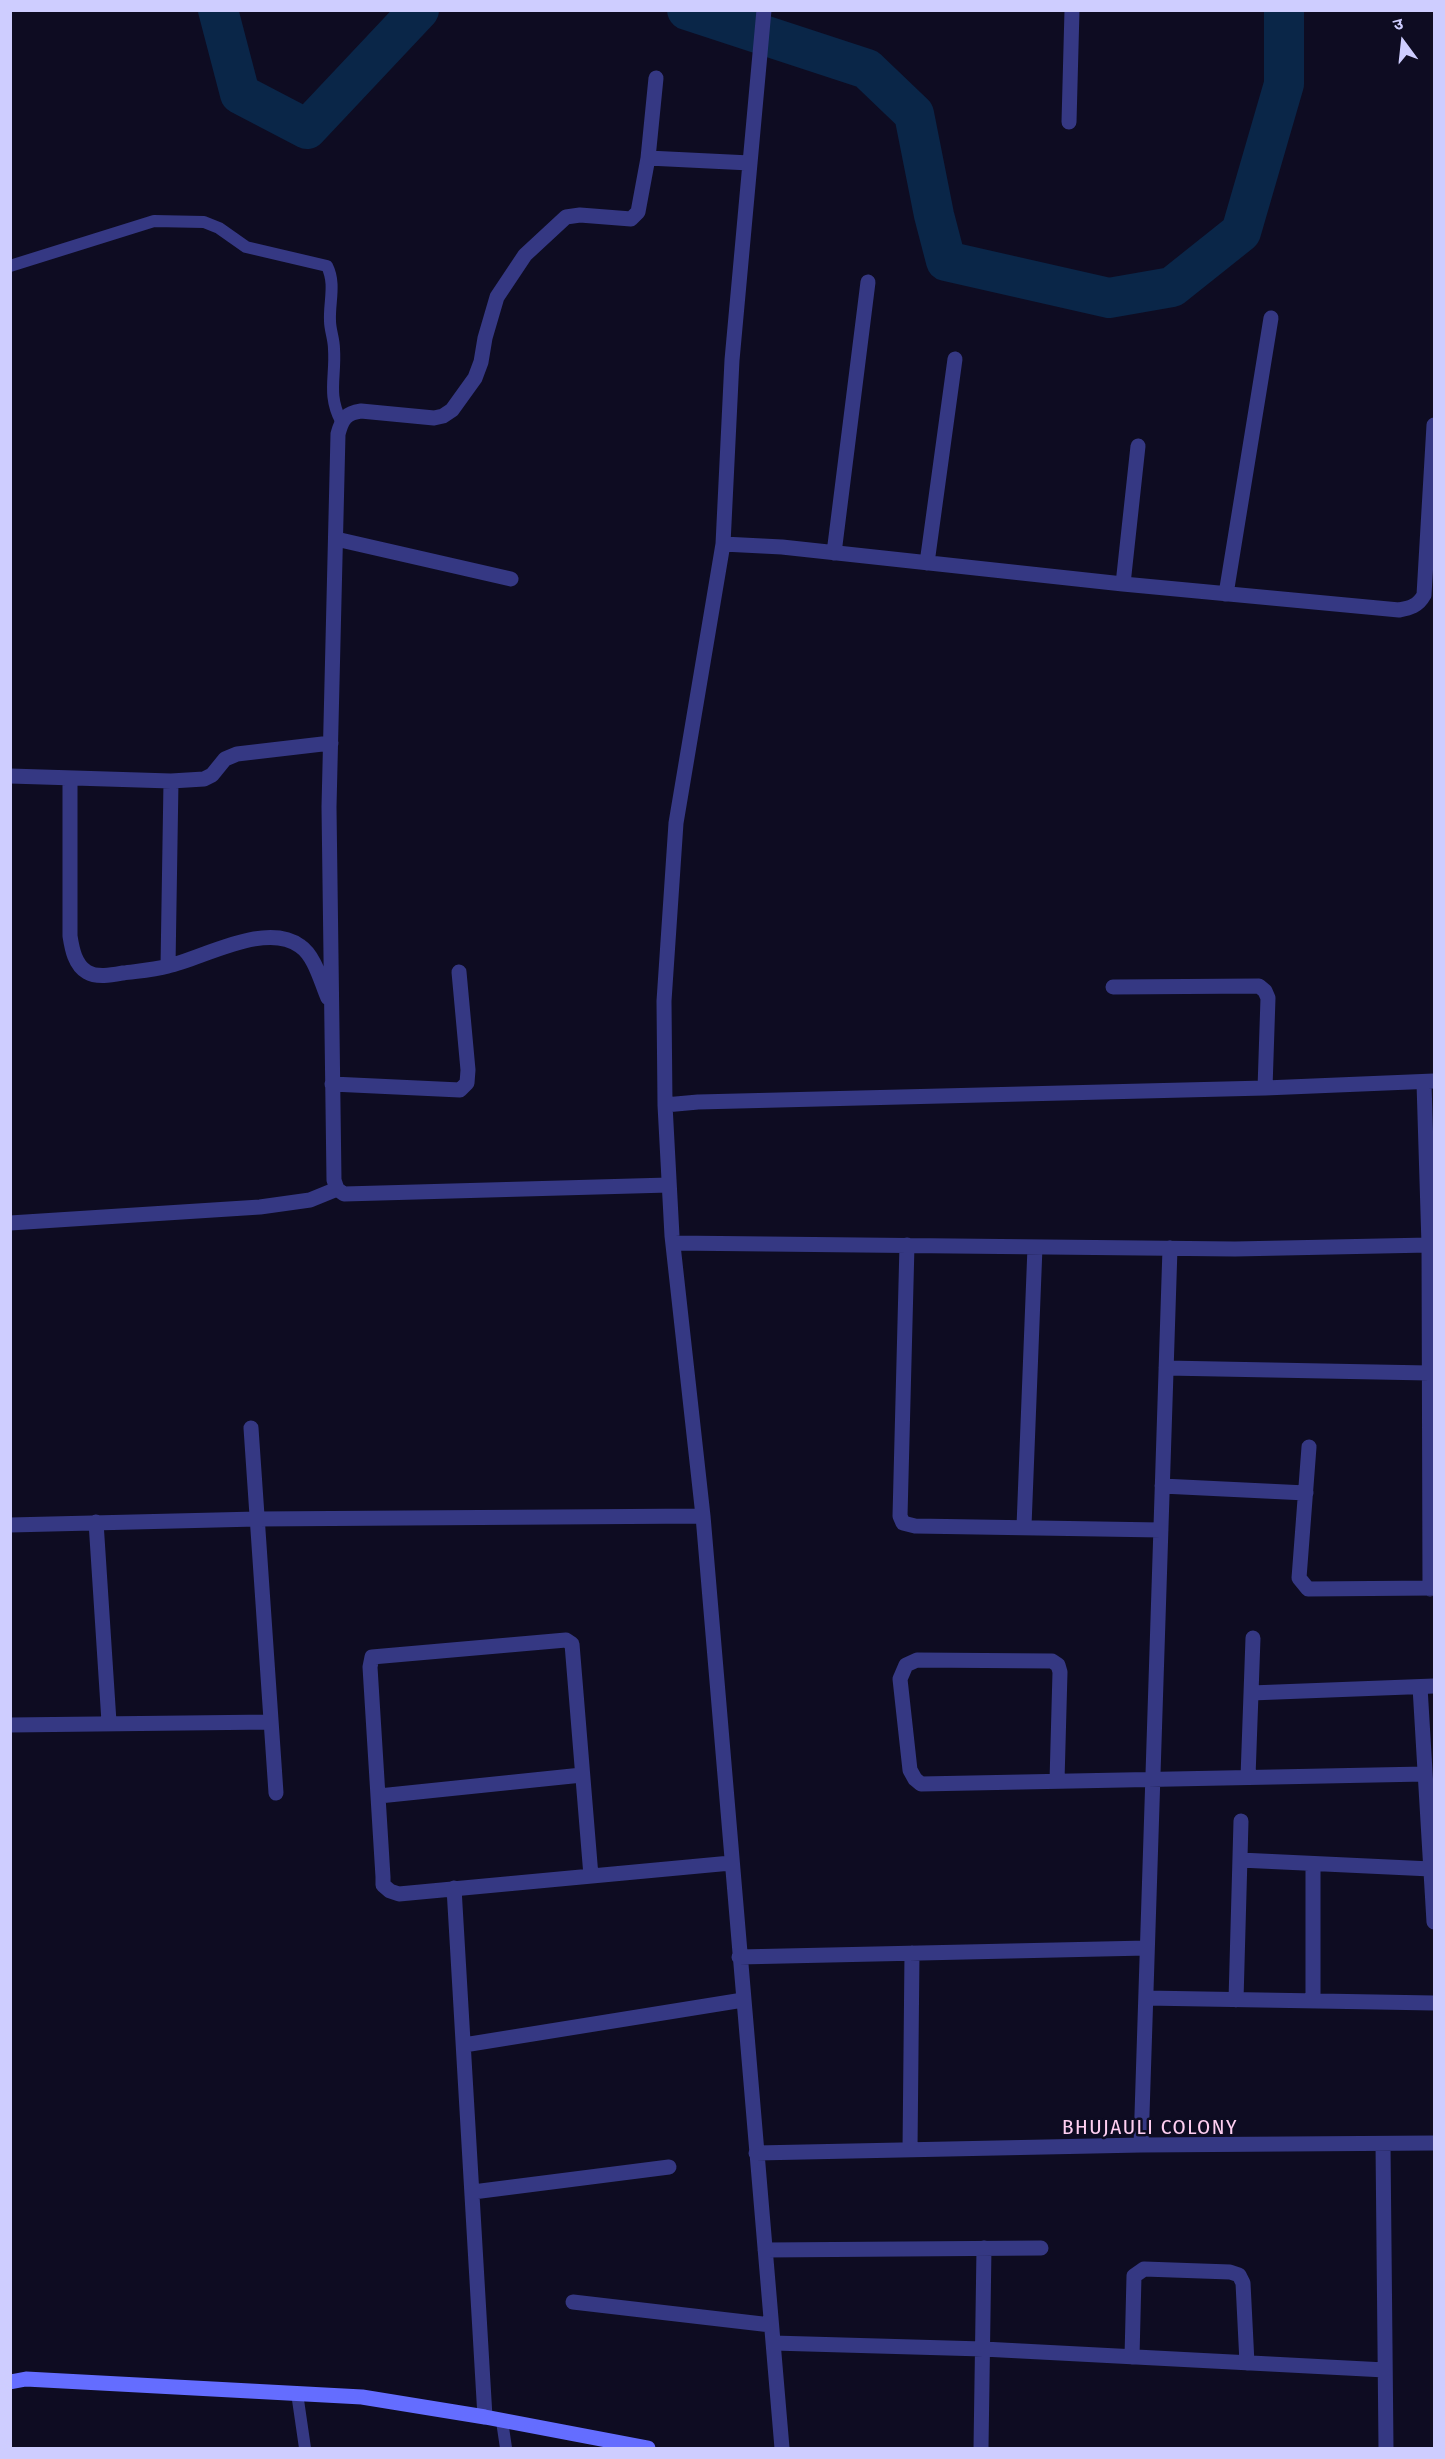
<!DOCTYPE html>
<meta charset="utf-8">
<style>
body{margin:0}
#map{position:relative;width:1445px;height:2459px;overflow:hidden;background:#0e0c22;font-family:"Fira Sans Condensed","Noto Sans Devanagari",sans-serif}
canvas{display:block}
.frame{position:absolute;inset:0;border:12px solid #cecdff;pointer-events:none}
.north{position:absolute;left:1373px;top:12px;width:60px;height:60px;-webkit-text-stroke:4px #0e0c22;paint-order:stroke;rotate:345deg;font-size:16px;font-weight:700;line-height:24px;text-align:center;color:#cecdff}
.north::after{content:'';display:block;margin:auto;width:21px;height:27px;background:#cecdff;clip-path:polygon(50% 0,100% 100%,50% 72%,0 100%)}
</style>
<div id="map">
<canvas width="1445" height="2459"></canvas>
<div class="frame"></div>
<div class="north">उ</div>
</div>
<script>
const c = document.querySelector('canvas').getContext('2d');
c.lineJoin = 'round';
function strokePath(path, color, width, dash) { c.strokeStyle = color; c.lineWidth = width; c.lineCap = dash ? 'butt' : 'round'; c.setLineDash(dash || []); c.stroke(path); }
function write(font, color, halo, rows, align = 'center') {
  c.font = font + ' "Fira Sans Condensed",sans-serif'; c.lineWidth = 5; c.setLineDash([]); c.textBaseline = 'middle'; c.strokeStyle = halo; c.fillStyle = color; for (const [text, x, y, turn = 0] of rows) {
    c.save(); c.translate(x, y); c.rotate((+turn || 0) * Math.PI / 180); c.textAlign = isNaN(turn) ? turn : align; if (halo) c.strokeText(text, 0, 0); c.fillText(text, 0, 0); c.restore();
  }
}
strokePath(new Path2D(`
 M218,10L240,94L307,129L419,10
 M687,10L867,69L914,114L934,215L946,261L1109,298L1172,287L1241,232L1284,84V10`), '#0a2648', 40);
strokePath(new Path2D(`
 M10,266L154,221L204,222L219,228L246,247L327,266C336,284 329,302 330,321C330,330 334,339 334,349C336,377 327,394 341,421
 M297,2393L305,2448
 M502,2421L506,2448`), '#353883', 12);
strokePath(new Path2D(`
 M764,10L732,360L723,544L676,823L664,1001L665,1105L672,1236L703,1516L782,2448
 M656,78L648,158L638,212L631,219L580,215L566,217L525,255L497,297L485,338L481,362L475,378L452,410L443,416L434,418L361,411C346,413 342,419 338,434L329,807L334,1180L337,1189L344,1194L669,1185
 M1069,122L1072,10
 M648,158L750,163
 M336,539L511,579
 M723,544L782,547L1123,584L1399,610C1410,608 1418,606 1424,595L1434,425
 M834,553L868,282
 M927,563L955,359
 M1123,584L1138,446
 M1226,594L1271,318
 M10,776L171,781L204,779L212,775L225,759L237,754L331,743
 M70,778V936C72,949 75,965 87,972C97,978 112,975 123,973C138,971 154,970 168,966C204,958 266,921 300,946C315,956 321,982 328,998
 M168,966L171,781
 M1113,987L1259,986L1265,991L1268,998L1265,1088
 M1424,1083L1429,1245L1430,1589
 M332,1084L460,1090L467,1083L468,1070L459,972
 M665,1105L698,1102L1265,1088L1434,1081
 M10,1223L260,1207L310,1200L337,1189
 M673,1243L1235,1249L1429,1245
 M907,1245L900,1516L903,1523L915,1526L1161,1530
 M1166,1368L1429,1373
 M251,1428L276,1793
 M1309,1447L1299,1578L1308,1589L1434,1588
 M1162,1486L1306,1493
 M96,1522L109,1722
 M10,1525L257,1519L703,1516
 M1024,1526L1035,1247
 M1420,1687L1434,1922
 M1251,1693L1434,1686
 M10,1725L271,1722
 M1248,1777L1253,1638
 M1057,1781L1060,1672L1058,1665L1052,1661L917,1660L906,1665L900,1679L910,1770L915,1779L921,1784L1425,1774
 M379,1796L582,1775
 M1240,1860L1431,1869
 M591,1876L572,1644L566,1640L372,1657L370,1667L383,1877V1885L390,1891L399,1894L731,1863
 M454,1888L485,2417
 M739,1957L1147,1948
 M1146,1998L1434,2003
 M1236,2000L1241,1821
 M1313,2001V1864
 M464,2045L743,2000
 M1383,2144L1386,2448
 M1141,2145L1170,1248
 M910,2150L912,1953
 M756,2153L1141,2145L1434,2143
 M473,2192L669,2167
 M765,2250L1041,2248
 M573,2302L771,2325
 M773,2343L983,2349L1385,2370
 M1132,2357L1134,2276L1144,2269L1230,2272L1239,2275L1243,2283L1247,2363
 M981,2448L984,2248`), '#353883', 15);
strokePath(new Path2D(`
 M10,2382L26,2379L362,2397L485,2417L648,2448`), '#646dff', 15);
c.letterSpacing = '1.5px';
write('21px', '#ffcff1', '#0e0c22', [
 ["BHUJAULI COLONY",1150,2128]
]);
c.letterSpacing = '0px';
</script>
